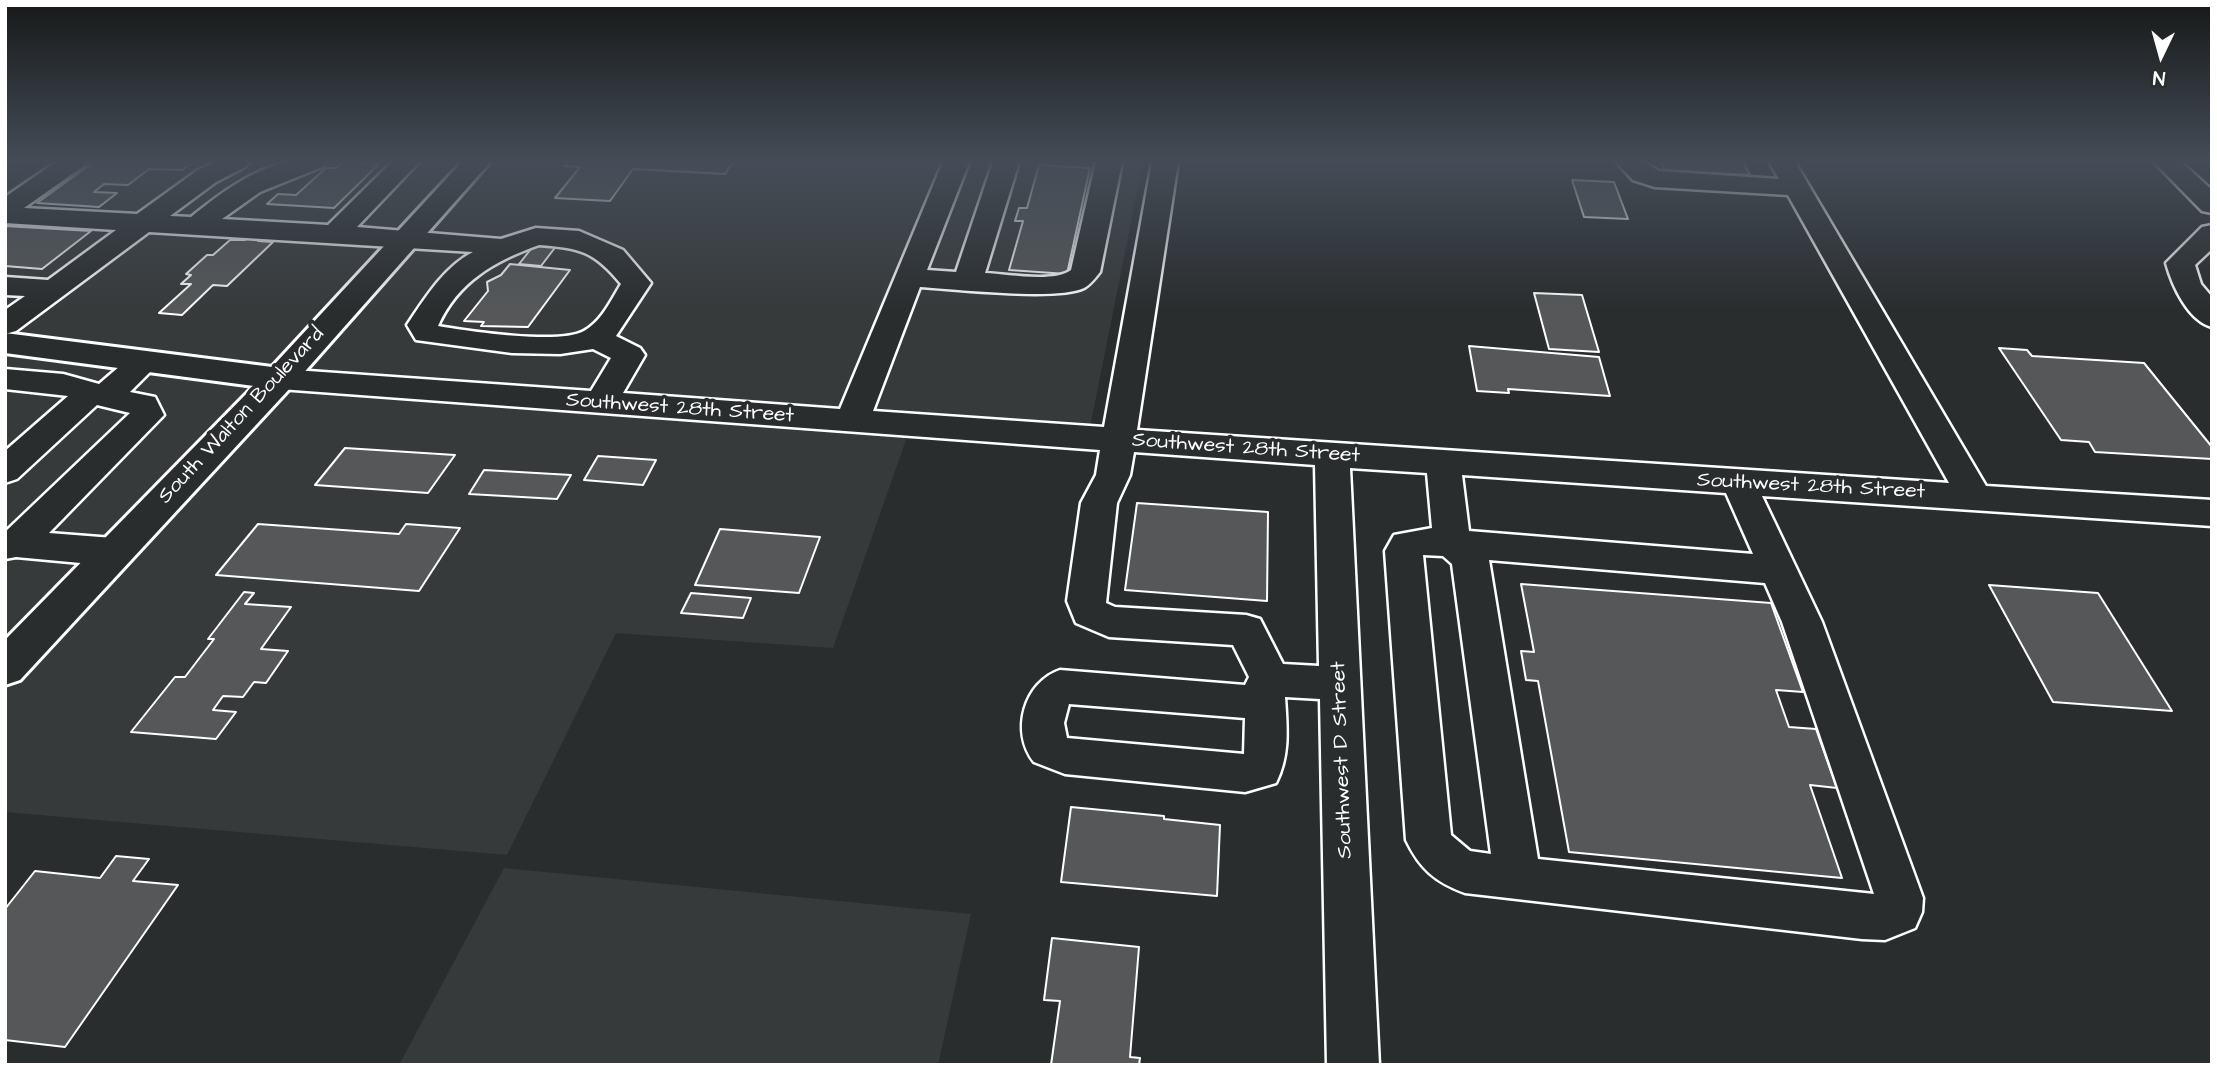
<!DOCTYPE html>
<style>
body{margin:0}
#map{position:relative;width:2217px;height:1070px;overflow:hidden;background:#2a2d2e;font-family:"Architects Daughter",sans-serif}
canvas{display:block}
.frame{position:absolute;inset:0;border:7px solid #fff;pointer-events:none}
.north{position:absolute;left:2126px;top:21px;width:70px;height:70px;-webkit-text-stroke:5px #2a2d2e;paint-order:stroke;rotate:185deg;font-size:19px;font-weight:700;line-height:28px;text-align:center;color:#fff}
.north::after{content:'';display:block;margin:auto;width:24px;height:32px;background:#fff;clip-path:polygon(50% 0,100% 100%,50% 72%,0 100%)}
</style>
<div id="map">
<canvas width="2217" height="1070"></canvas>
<div class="frame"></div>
<div class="north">N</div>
</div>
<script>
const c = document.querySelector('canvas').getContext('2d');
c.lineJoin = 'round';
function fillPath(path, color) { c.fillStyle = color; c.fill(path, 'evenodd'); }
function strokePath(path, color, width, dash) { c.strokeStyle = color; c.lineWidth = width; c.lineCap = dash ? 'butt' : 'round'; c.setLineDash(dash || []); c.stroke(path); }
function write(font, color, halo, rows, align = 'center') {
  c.font = font + ' "Architects Daughter",sans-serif'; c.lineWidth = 7; c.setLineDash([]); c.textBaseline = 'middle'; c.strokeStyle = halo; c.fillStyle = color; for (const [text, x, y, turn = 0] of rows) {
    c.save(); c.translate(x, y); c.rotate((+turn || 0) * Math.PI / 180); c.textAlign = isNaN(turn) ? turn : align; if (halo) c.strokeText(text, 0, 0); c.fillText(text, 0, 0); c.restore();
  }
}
fillPath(new Path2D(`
 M46,162H1143L1085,452L907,437L833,648L616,633L507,855L5,812V191Z
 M504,868L971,914L938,1065H399Z`), '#373a3b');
const building = new Path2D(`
 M94,162H193L182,170L149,169L128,185L104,184L94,192L117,193L99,207L37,203Z
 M343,162L379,164L334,208L267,204L278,194L296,195L326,168H336Z
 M568,162H733L725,174L633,169L610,201L555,198L580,167L564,166Z
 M1661,162H1743L1750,175L1665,171Z
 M1039,165L1090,168L1067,274L1009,270L1023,221H1015L1019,208H1027Z
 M1572,180L1614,182L1628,219L1584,217Z
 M5,226L91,231L42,269L5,266Z
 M249,237L262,238L258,241L273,242L227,286L213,285L182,315L159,313L191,284H181L191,275L186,274L207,255H213L230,240H245Z
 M535,244L557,245L541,266L519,264Z
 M510,264L570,270L528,327L481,326L484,322L464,321L488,291L487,282L501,275Z
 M1534,293L1582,295L1599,352L1549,349Z
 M1469,346L1599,357L1610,396L1508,389L1509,393L1477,391Z
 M1999,348L2027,350L2032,356L2144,363L2212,447V459L2095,452L2089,442L2061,440Z
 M345,448L455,455L428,493L315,485Z
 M598,456L656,460L643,485L584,480Z
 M484,470L571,475L557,499L469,494Z
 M1137,503L1268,512L1267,601L1125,590Z
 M258,524L399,534L406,524L460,528L419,591L216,575Z
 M720,529L820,537L799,593L695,585Z
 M1521,584L1771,603L1803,692L1776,690L1789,727L1816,729L1837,788L1810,785L1842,878L1569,852L1538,681L1526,680L1521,651L1534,652Z
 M1989,585L2098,593L2172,711L2053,702Z
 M244,592L254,593L245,604L291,607L261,649L288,651L266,683L254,682L243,697L223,696L213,710L236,712L216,739L131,732L175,677H185L214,639H208Z
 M691,593L751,598L743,618L681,613Z
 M1071,807L1164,816V819L1220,825L1217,896L1061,882Z
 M116,856L149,859L133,881L178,885L65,1047L5,1040V909L35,871L100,878Z
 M1052,938L1139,947L1130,1057L1140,1058L1139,1065H1051L1060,1001L1044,1000Z`);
fillPath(building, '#555758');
strokePath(building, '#fff', 2);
const minor = new Path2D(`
 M56,162H86L82,167L24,208L137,214L198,170L216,162H249L245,167L216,182L170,216L191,217C218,195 251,170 287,162C299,159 313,162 326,162L322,167L260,192L222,219L328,225L392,162H419L357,227L501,239L536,228L579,231L623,250L651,283L616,336L640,348L645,355L623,393L840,409L943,162H969L927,270L956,272L993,162H1019L985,273C1006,274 1055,283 1071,270L1096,162H1122L1100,272C1095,278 1091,284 1084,288C1057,301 955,289 920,287L873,411L1104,427L1152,162H1178L1137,430L1949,483L1788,195L1655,187L1633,180L1616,162H1644L1659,171L1779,179L1769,162H1795L1986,486L2212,500V526L1762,496L1822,622L1923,898L1922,912L1915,928L1885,940L1862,939L1465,893C1435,882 1420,869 1406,840L1385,551L1394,535L1432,528L1427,473L1350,468L1379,1065H1327L1320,699L1285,697C1287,728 1290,755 1276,783L1245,792L1065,774L1034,762C1010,732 1024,682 1060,670L1245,685L1249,677L1233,645L1109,637L1076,623L1067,601L1081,503L1096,475L1100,450L280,389L269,386L264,379L269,372L280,369L591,391L611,358L593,349L560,354L512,353L416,340L407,325C425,298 444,267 473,252L149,232L16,331L5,334V310L25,296L5,295V277L48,280L116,230L5,223V197ZM539,245C580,248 594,251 621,284C611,300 602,321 584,331C560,345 467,331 438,326C458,281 495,261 539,245ZM1134,452L1315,465L1319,666L1283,664L1260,619L1246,615L1115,607L1106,603L1117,503L1130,475ZM1462,475L1726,493L1753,554L1469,531ZM1423,555L1443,556L1452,564L1491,854L1470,851L1451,835ZM1489,560L1765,583L1782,622L1874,894L1538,859ZM1069,704L1245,718L1244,754L1067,738L1064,723Z
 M2154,162H2181L2212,190V213L2202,211Z
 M2212,225V249L2195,265L2201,284L2212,297V327C2188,321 2172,285 2166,263L2202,227Z
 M145,351L156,354L161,361L130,392L155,397L164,415L49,533L113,538L126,542L132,552L126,562L113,566L16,557L5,559V532L130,413L97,405L17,479L5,483V451L68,396L5,389V369L63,374L99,384L134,354Z`);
const major = new Path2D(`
 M462,162H490L292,386L20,680L5,685V640L254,386L5,353V333L272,367Z`);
strokePath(minor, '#fff', 5);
strokePath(major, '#fff', 6);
fillPath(minor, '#2a2d2e');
fillPath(major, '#2a2d2e');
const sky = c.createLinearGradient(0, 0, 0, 311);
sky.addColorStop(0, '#171919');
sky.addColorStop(0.52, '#444c57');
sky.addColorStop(1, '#444c5700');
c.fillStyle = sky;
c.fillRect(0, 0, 2217, 311);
write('21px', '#fff', '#2a2d2e', [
 ["Southwest 28th Street",680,409,4],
 ["South Walton Boulevard",242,416,-47],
 ["Southwest 28th Street",1246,449,4],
 ["Southwest 28th Street",1811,487,3],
 ["Southwest D Street",1343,760,-92]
]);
</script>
